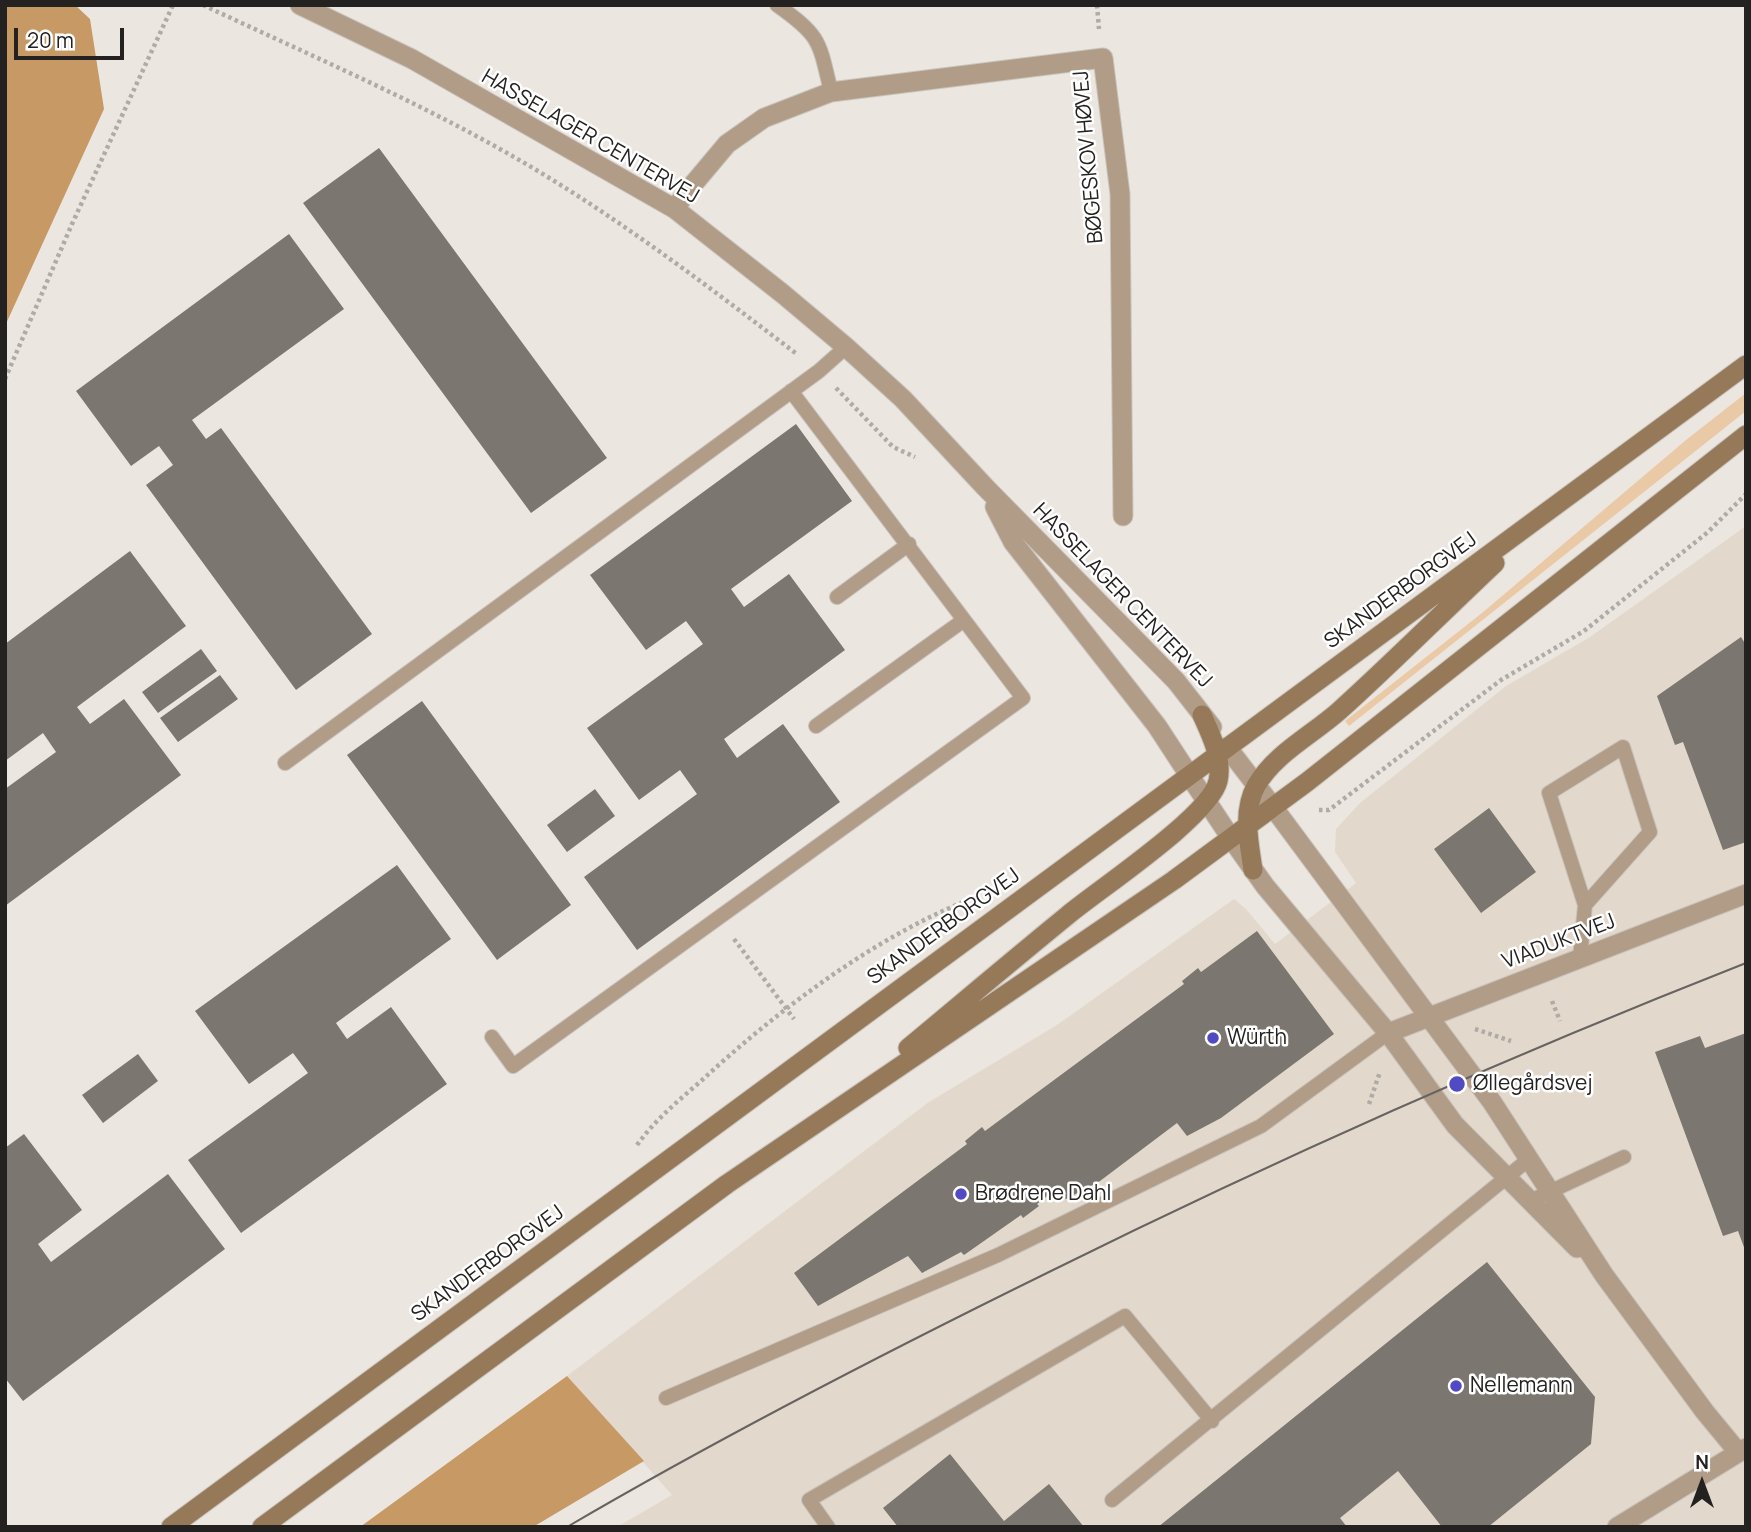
<!DOCTYPE html>
<meta charset="utf-8">
<style>
body{margin:0}
#map{position:relative;width:1751px;height:1532px;overflow:hidden;background:#ece6e0;font-family:Manrope,sans-serif}
canvas{display:block}
.frame{position:absolute;inset:0;border:7px solid #242220;pointer-events:none}
.north{position:absolute;left:1667px;top:1448px;width:70px;height:70px;-webkit-text-stroke:5px #fff;paint-order:stroke;rotate:0deg;font-size:19px;font-weight:700;line-height:28px;text-align:center;color:#242220}
.north::after{content:'';display:block;margin:auto;width:24px;height:32px;background:#242220;clip-path:polygon(50% 0,100% 100%,50% 72%,0 100%)}
.scale{position:absolute;left:14px;top:28px;width:110px;height:32px;box-sizing:border-box;border:4px solid #242220;border-top:0;padding-left:9px;font-size:21px;line-height:24px;white-space:nowrap;color:#242220;-webkit-text-stroke:5px #fff;paint-order:stroke}
</style>
<div id="map">
<canvas width="1751" height="1532"></canvas>
<div class="frame"></div>
<div class="north">N</div>
<div class="scale">20 m</div>
</div>
<script>
const c = document.querySelector('canvas').getContext('2d');
c.lineJoin = 'round';
function fillPath(path, color) { c.fillStyle = color; c.fill(path, 'evenodd'); }
function strokePath(path, color, width, dash) { c.strokeStyle = color; c.lineWidth = width; c.lineCap = dash ? 'butt' : 'round'; c.setLineDash(dash || []); c.stroke(path); }
function write(font, color, halo, rows, align = 'center') {
  c.font = font + ' Manrope,sans-serif'; c.lineWidth = 5; c.setLineDash([]); c.textBaseline = 'middle'; c.strokeStyle = halo; c.fillStyle = color; for (const [text, x, y, turn = 0] of rows) {
    c.save(); c.translate(x, y); c.rotate((+turn || 0) * Math.PI / 180); c.textAlign = isNaN(turn) ? turn : align; if (halo) c.strokeText(text, 0, 0); c.fillText(text, 0, 0); c.restore();
  }
}
fillPath(new Path2D(`
 M1746,526V1527H617L672,1495L567,1376L929,1102L1057,1025L1234,899L1246,909L1275,944L1356,883L1335,852L1336,829L1360,803L1506,686L1590,637Z`), '#e3d8cc');
fillPath(new Path2D(`
 M1746,393V411L1349,726L1345,721L1482,613L1686,440Z`), '#eac9a6');
fillPath(new Path2D(`
 M5,5H75L90,19L104,109L5,326Z
 M567,1376L644,1461L533,1527H360Z`), '#c69965');
fillPath(new Path2D(`
 M379,148L607,458L531,513L303,203Z
 M289,234L344,309L192,420L206,439L221,428L372,634L296,690L146,485L173,465L159,446L131,466L76,391Z
 M796,424L852,501L731,589L744,607L789,574L845,650L724,739L737,758L783,724L840,802L637,950L584,877L697,794L680,770L639,800L587,728L703,644L686,621L646,650L590,575Z
 M130,551L186,626L77,707L90,724L124,699L181,775L5,906V789L56,752L43,733L5,761V644Z
 M1741,637L1746,645V842L1723,850L1683,742L1675,745L1657,696Z
 M201,649L217,671L158,713L142,692Z
 M220,675L238,699L178,742L160,718Z
 M422,701L571,905L497,960L347,755Z
 M595,789L615,816L567,852L547,825Z
 M1489,808L1536,872L1481,913L1434,849Z
 M397,865L451,939L336,1023L347,1039L391,1007L447,1084L241,1233L188,1160L308,1073L293,1053L249,1084L195,1011Z
 M1257,931L1334,1034L1221,1118L1187,1136L1177,1123L1100,1181L1066,1199L1056,1189L1037,1204L1039,1206L1023,1218L1021,1215L964,1255L961,1252L922,1273L908,1256L818,1306L794,1273L967,1144L965,1141L982,1127L985,1131L1184,984L1182,981L1198,968L1201,972Z
 M1746,1033V1250H1745L1738,1231L1723,1236L1655,1052L1700,1036L1705,1048Z
 M138,1054L158,1081L103,1123L82,1095Z
 M24,1134L82,1210L38,1244L51,1262L168,1174L225,1249L23,1401L5,1378V1148Z
 M1487,1262L1595,1397L1591,1444L1488,1527H1442L1398,1471L1340,1518L1347,1527H1158Z
 M950,1454L1004,1521L1049,1484L1084,1527H898L883,1508Z`), '#7b7670');
const service = new Path2D(`
 M777,5C821,36 819,41 831,92
 M837,597L909,544
 M816,726L964,620
 M285,763L819,371L846,347
 M1580,958L1585,905L1549,793L1623,747L1650,832L1585,905
 M492,1037L513,1066L1023,698L791,391
 M1530,1201L1624,1157
 M666,1398L998,1255L1261,1126L1388,1033
 M1112,1500L1529,1159
 M828,1527L809,1500L1125,1316L1212,1421`);
const minor = new Path2D(`
 M300,5L412,59L675,209L783,294L846,347L903,399L985,487L1176,681L1212,727
 M675,209L685,194L727,144L764,118L831,92L1103,58L1120,194L1123,516
 M995,507L1013,542L1157,726L1189,775
 M1273,807L1492,1102L1604,1275L1705,1412L1738,1452
 M1231,838L1265,886L1388,1033L1455,1125L1577,1248
 M1388,1033L1746,894
 M1617,1527L1746,1448`);
const tertiary = new Path2D(`
 M1227,747L1273,807
 M1189,775L1231,838`);
const secondary = new Path2D(`
 M1253,870C1249,842 1242,812 1256,786C1274,754 1312,735 1339,711C1392,663 1443,612 1495,563
 M908,1048C961,1004 1014,959 1068,915C1099,889 1210,816 1218,781C1223,759 1211,735 1202,715
 M171,1527L1746,365
 M262,1527L727,1184L1174,880L1307,782L1746,435`);
strokePath(service, '#c8c3bd', 16);
strokePath(minor, '#c8c3bd', 21);
strokePath(tertiary, '#c8c3bd', 21);
strokePath(secondary, '#c8c3bd', 21);
strokePath(new Path2D(`
 M203,5C320,60 441,111 551,179C637,232 717,293 798,355
 M1097,5L1099,29
 M5,379L72,224L173,5
 M836,388L893,447L915,457
 M1319,810H1329L1501,680L1584,631L1708,532L1746,494
 M734,939L794,1019
 M1552,1001L1560,1021
 M1475,1029L1511,1041
 M1369,1104L1380,1072
 M637,1145C655,1120 678,1101 701,1081C777,1011 874,937 971,899`), '#b0aba6', 4.5, [3.5, 3.5]);
strokePath(service, '#b19d87', 14);
strokePath(minor, '#b19d87', 19);
strokePath(tertiary, '#b19d87', 19);
strokePath(secondary, '#967958', 19);
strokePath(new Path2D(`
 M567,1527C724,1435 886,1352 1049,1272C1277,1159 1509,1056 1746,963`), '#676360', 2);
for (const [x, y, r, color] of [
 [1213,1038,7,"#504bc2"],
 [1457,1084,9,"#504bc2"],
 [961,1194,7,"#504bc2"],
 [1456,1386,7,"#504bc2"]
]) { const dot = new Path2D(); dot.arc(x, y, r, 0, 2 * Math.PI); c.fillStyle = color; c.fill(dot); strokePath(dot, '#fff', 2.5); }
write('21px', '#242220', '#fff', [
 ["HASSELAGER CENTERVEJ",590,137,30],
 ["BØGESKOV HØVEJ",1089,157,-95],
 ["SKANDERBORGVEJ",1401,591,-36],
 ["HASSELAGER CENTERVEJ",1122,596,46],
 ["SKANDERBORGVEJ",944,927,-36],
 ["VIADUKTVEJ",1559,942,-21],
 ["SKANDERBORGVEJ",488,1264,-36]
]);
write('21px', '#242220', '#fff', [
 ["Würth",1227,1038],
 ["Øllegårdsvej",1473,1084],
 ["Brødrene Dahl",975,1194],
 ["Nellemann",1470,1386]
], 'left');
</script>
